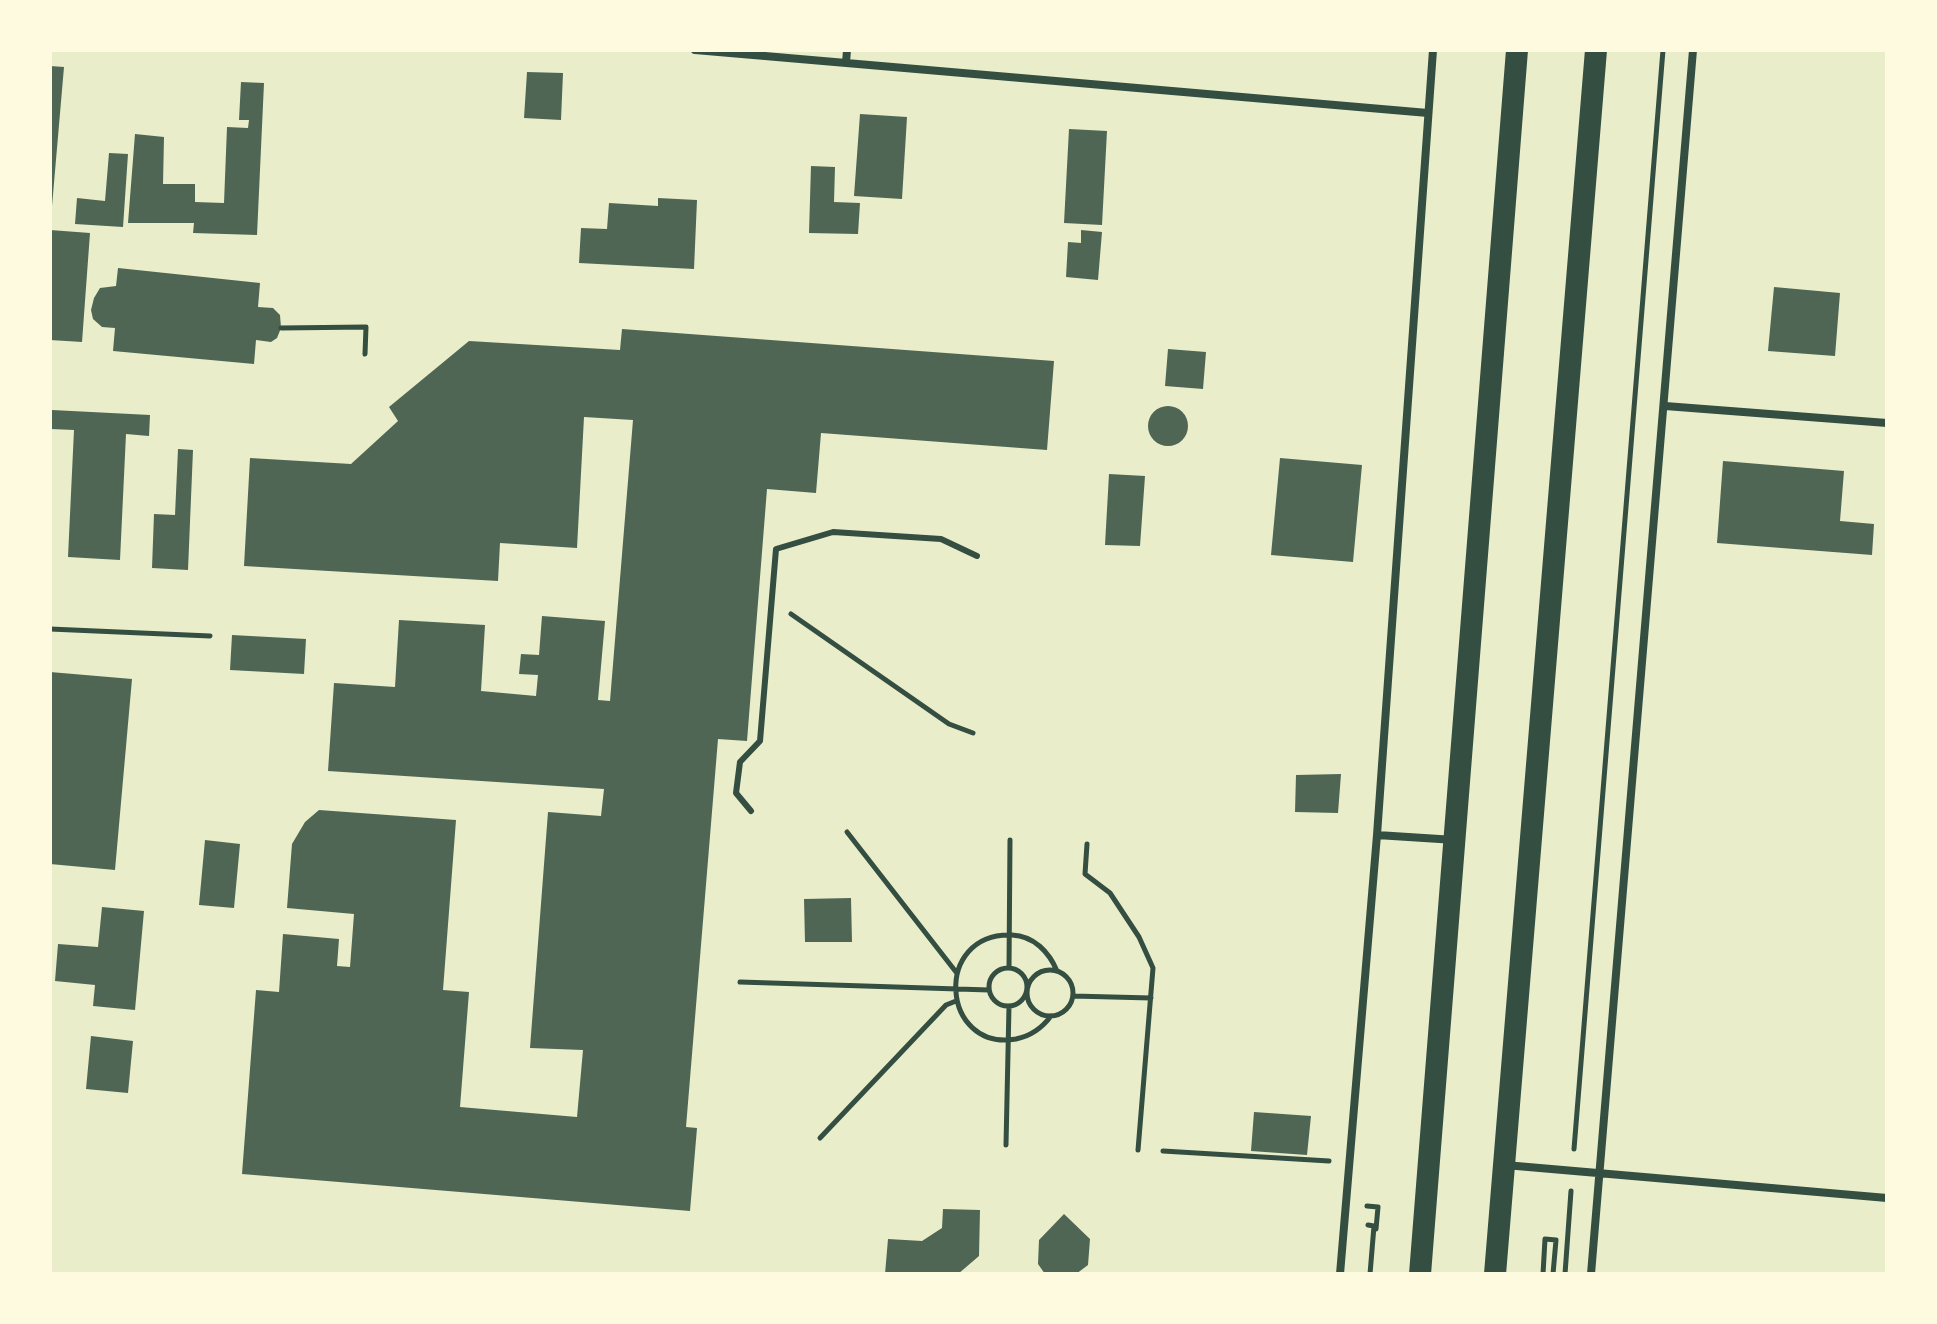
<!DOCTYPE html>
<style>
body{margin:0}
#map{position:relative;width:1937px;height:1324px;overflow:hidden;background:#e9edc9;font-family:"Noto Sans",sans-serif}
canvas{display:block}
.frame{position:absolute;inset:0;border:52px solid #fefae0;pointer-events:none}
</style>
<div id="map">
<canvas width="1937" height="1324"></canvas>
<div class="frame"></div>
</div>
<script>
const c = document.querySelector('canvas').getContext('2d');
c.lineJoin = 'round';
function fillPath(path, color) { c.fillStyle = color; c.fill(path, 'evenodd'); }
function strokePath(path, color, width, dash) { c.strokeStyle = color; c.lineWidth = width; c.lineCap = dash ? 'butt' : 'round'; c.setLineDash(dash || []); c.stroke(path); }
fillPath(new Path2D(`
 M50,66L64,67L52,206H50Z
 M527,72L563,73L561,120L524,118Z
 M241,82L264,83L257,235L193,233L194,223H128L135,134L164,137L163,184H195V202L224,203L227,127L248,128L249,120H239Z
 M860,114L907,117L902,199L854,196Z
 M1069,129L1107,131L1102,225L1064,223Z
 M109,153L128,154L123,227L75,224L77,198L105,201Z
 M811,166L835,167L834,202L860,203L858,234L809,233Z
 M658,198L697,200L694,269L579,263L581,228L607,229L609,203L658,206Z
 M50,230L90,233L82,342L50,340Z
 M1081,230L1102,232L1098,280L1066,277L1068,242L1081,243Z
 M118,268L260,283L258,307L273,308L280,315L281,328L277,338L271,342L256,340L254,364L113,351L115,328L102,327L93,319L91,310L94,298L100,288L116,286Z
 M1774,287L1840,293L1835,356L1768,351Z
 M622,329L1054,361L1047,450L821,433L816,493L767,489L747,741L718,739L686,1127L697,1128L690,1211L242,1174L256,990L279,992L283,934L339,939L337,966L350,967L354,914L287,908L292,844L305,822L319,810L456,820L443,990L469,992L460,1107L577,1117L583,1050L530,1048L548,812L601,816L604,789L328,771L334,683L395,687L399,620L485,625L481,691L536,696L538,675L519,674L521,654L539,655L542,616L605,621L598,700L610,701L633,420L584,417L577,548L500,543L498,581L244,566L250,458L351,464L398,421L389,407L469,341L620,350Z
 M1168,349L1206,352L1203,389L1165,386Z
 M1148 426a20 20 0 1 1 40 0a20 20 0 1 1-40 0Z
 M52,410L150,415L149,436L126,434L120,560L68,557L74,430L51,429Z
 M178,449L193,450L188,570L152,568L154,514L175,515Z
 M1280,458L1362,465L1353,562L1271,555Z
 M1723,461L1844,471L1840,521L1874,524L1872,555L1717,543Z
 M1109,474L1145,476L1140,546L1105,545Z
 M232,635L306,639L304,674L230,670Z
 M50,672L132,679L115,870L50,864Z
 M1341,774L1338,813L1295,812L1296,775Z
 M205,840L240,844L234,908L199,905Z
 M851,898L852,942H805L804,899Z
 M102,907L144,911L135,1010L93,1006L95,985L55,981L58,944L98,947Z
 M91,1036L133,1041L128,1093L86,1089Z
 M1254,1112L1311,1116L1307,1155L1251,1151Z
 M943,1209L980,1210L979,1256L958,1274H885L888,1239L922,1241L942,1228Z
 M1064,1214L1090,1239L1088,1265L1076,1274H1045L1038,1264L1039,1240Z`), '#4f6655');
strokePath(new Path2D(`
 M281,328L366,327L365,354
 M791,614L949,724L973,733
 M50,629L210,636
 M847,832L956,972
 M1087,844L1085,874L1110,893L1139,937L1153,968L1138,1150
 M1009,968L1010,840
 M989 987a19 19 0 1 1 38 0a19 19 0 1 1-38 0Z
 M1027 993a23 23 0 1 1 46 0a23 23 0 1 1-46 0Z
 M740,982L989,990
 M1073,996L1151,998
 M1051,1016C1042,1028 1031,1036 1016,1039C941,1052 932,932 1012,935C1034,936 1049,952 1057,971
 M820,1138L946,1005L956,1001
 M1006,1145L1009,1006
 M1574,1149L1663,50
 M1163,1151L1329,1161
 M1367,1206L1378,1207L1376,1229
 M1368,1225L1374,1226L1370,1274
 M1543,1274L1545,1239L1556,1240
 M1553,1274L1556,1240
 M1565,1274L1571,1191`), '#344e41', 5);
strokePath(new Path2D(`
 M751,811L736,793L740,762L760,741L776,549L833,532L941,539L977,556`), '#344e41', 6);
strokePath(new Path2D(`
 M695,50L1428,113
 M846,63L847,50
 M1665,406L1887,423
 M1377,835L1455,840
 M1505,1165L1887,1198
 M1340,1274L1377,835L1433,50
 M1591,1274L1693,50`), '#344e41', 8);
strokePath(new Path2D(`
 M1420,1274L1517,50
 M1495,1274L1596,50`), '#344e41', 22);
</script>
